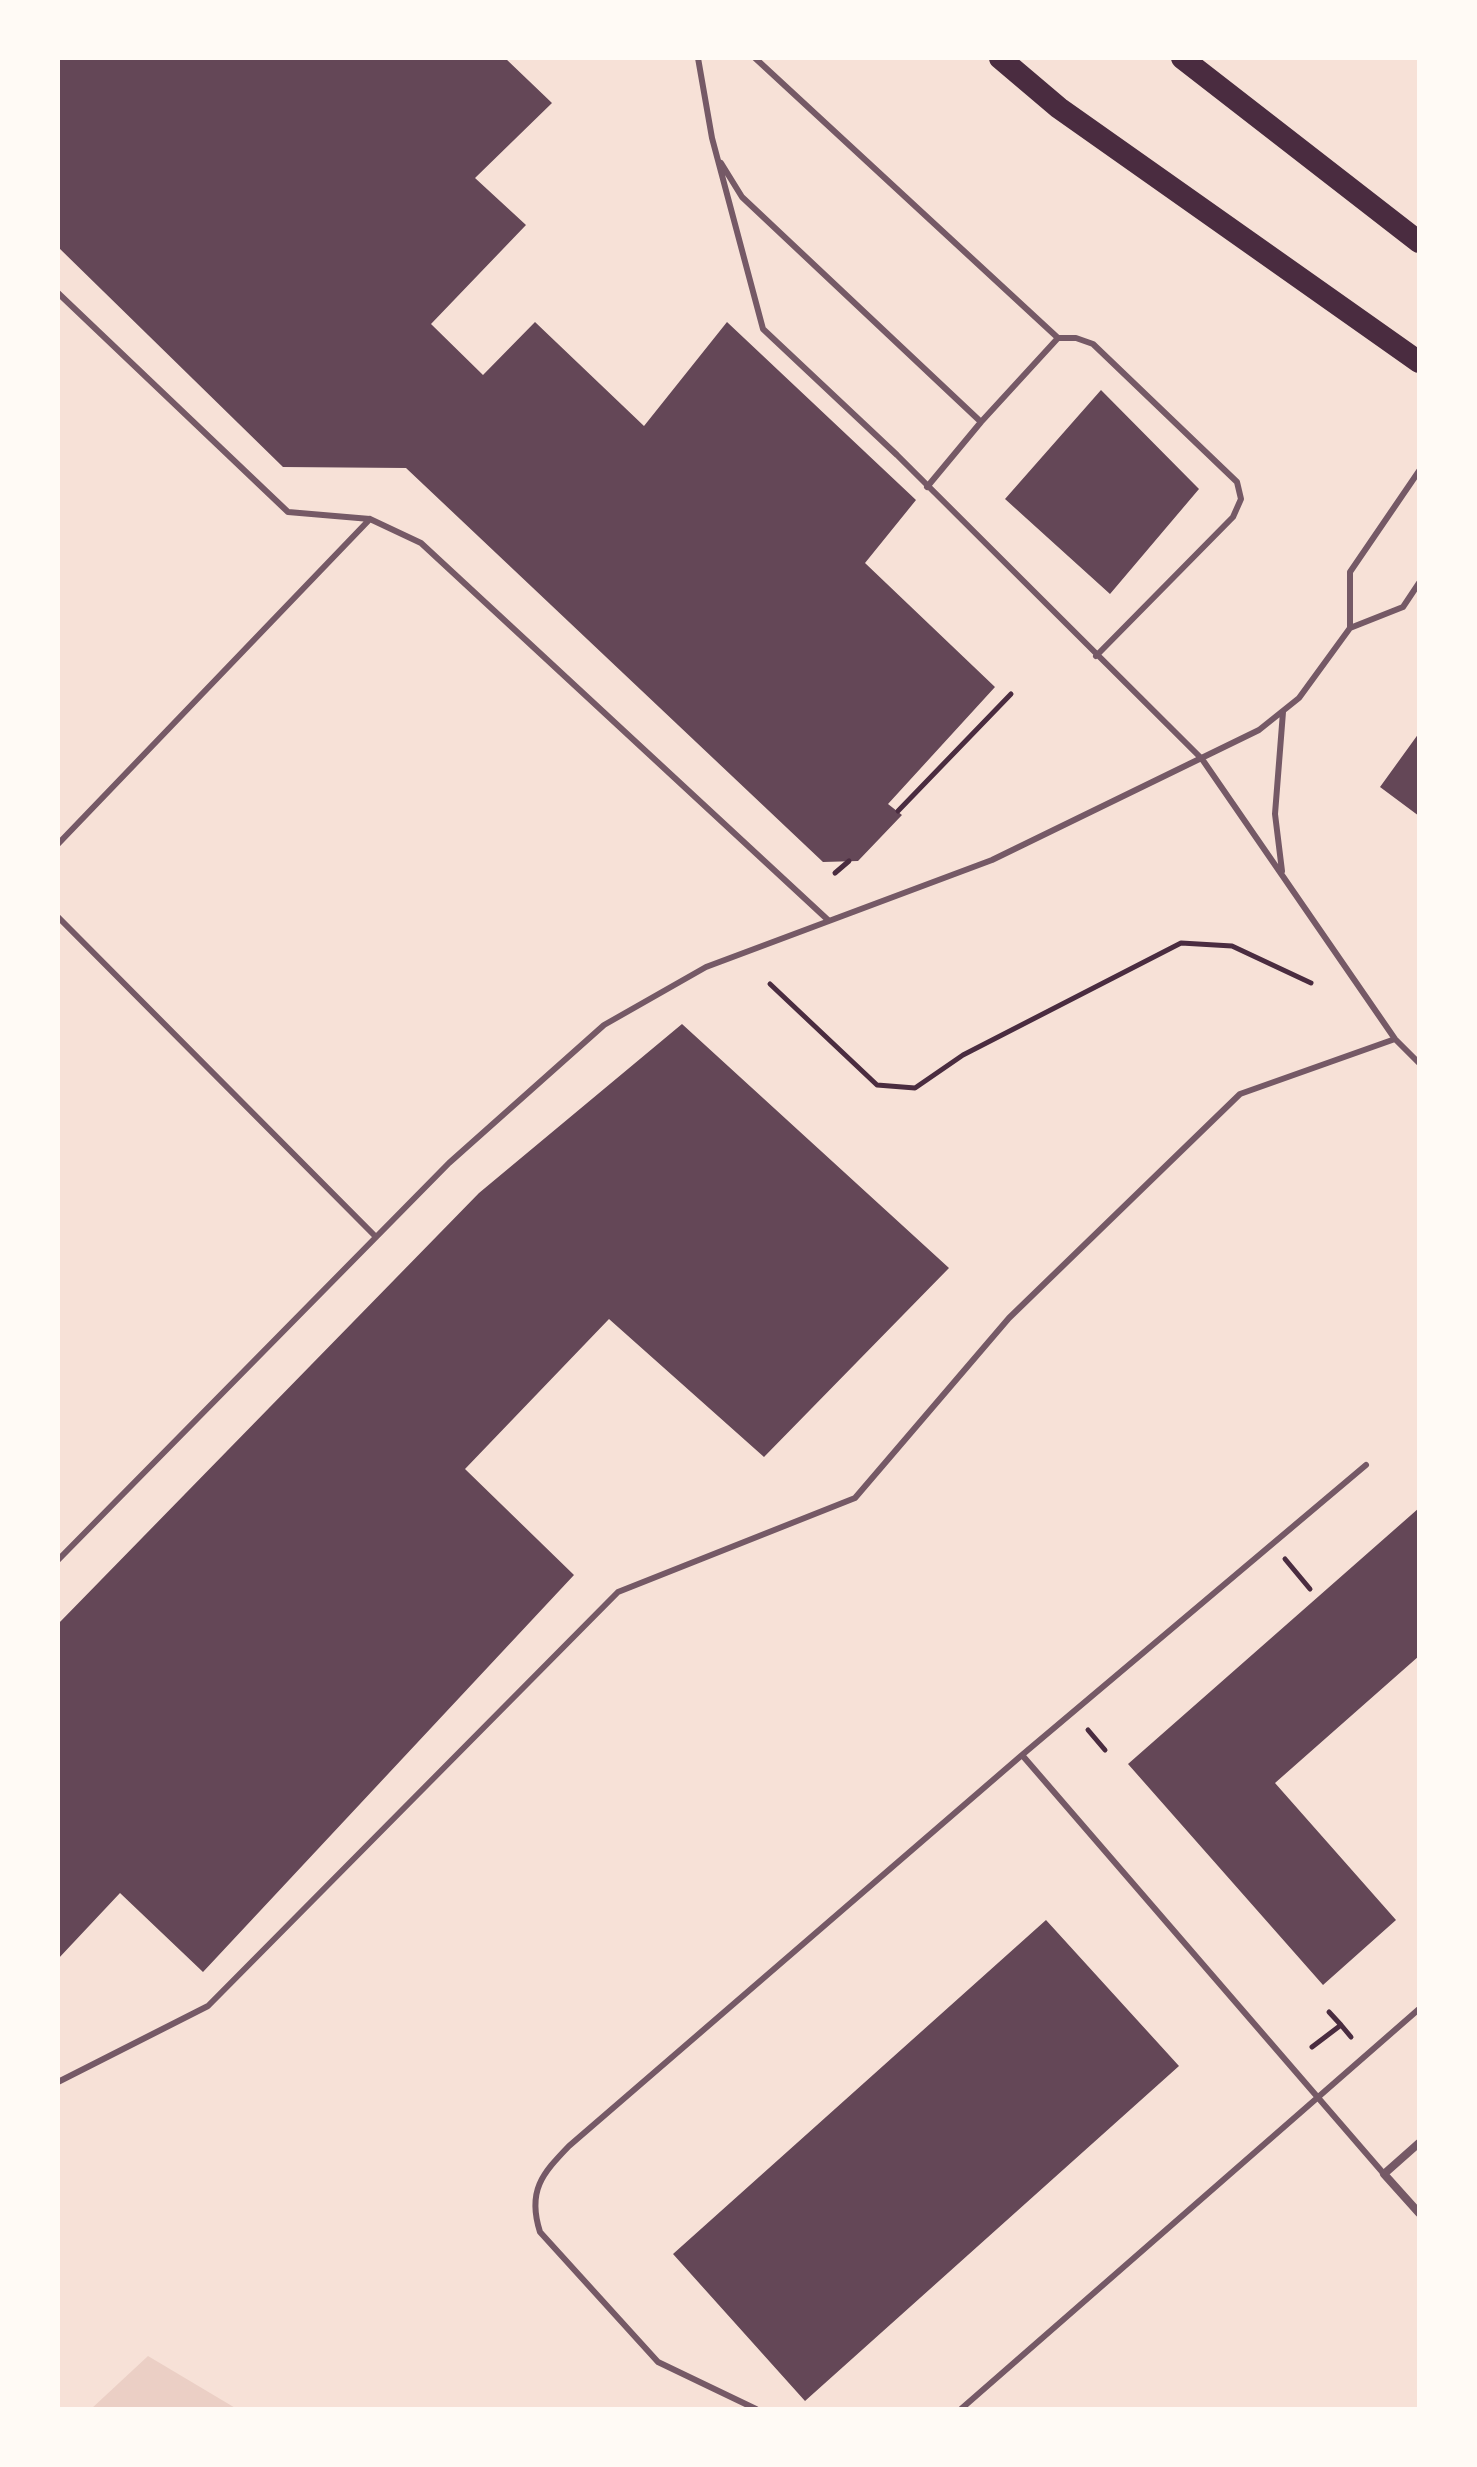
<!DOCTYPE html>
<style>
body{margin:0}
#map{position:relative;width:1477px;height:2467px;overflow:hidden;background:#f7e1d7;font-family:Manrope,sans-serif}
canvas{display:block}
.frame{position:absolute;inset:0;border:60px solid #fffaf5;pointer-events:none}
</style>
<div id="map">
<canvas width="1477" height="2467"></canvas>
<div class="frame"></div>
</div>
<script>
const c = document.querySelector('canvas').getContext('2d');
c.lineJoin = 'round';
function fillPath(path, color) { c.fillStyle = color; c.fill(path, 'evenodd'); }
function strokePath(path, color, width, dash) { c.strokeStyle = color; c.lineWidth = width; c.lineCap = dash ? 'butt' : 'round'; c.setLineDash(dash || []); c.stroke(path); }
fillPath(new Path2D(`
 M148,2356L237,2409H91Z`), '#ebcfc5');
fillPath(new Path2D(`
 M58,58H505L552,103L475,178L526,225L431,324L483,375L535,322L644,426L727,322L916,500L865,563L995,687L888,804L902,815L858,861L823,862L406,468L283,467L58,247Z
 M1101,390L1199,489L1110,594L1005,499Z
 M1419,733V816L1380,787Z
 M682,1024L949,1268L764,1457L609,1319L465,1469L574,1575L203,1972L120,1893L58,1959V1624L479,1193Z
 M1419,1508V1656L1275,1783L1396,1920L1323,1985L1128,1764Z
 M1046,1920L1179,2066L805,2401L673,2254Z`), '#644757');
strokePath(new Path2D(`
 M898,811L1011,694
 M835,873L849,861
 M770,984L877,1085L915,1088L963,1055L1181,943L1232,946L1311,983
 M1285,1559L1310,1589
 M1088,1730L1105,1750
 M1341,2025L1351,2037
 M1312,2047L1341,2025L1329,2012`), '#4a2c40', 5);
strokePath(new Path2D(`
 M698,58L712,138L763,329L897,455L1202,759L1395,1039L1419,1063
 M755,58L1058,338
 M721,163L742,197L981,422L927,487
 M58,293L288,512L370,519L421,543L828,920
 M981,422L1058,338H1076L1093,344L1237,482L1241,499L1233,517L1096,656
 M1350,628V572L1419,471
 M58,844L370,519
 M1282,871L1275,814L1283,712
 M58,917L376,1237
 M58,1560L449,1163L604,1025L706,967L992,860L1259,730L1299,698L1350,628L1403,607L1419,583
 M1022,1755L1366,1465
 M58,2082L208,2006L618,1592L855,1498L1009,1318L1240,1094L1395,1039
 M756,2409L658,2362L540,2232C527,2191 542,2174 569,2146L1022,1755L1384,2174
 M961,2409L1419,2009`), '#755966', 6);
strokePath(new Path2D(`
 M1419,2143L1384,2174L1419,2213`), '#755966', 8);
strokePath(new Path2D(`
 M1000,58L1059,108L1419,362
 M1182,58L1419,242`), '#4a2c40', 22);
</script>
